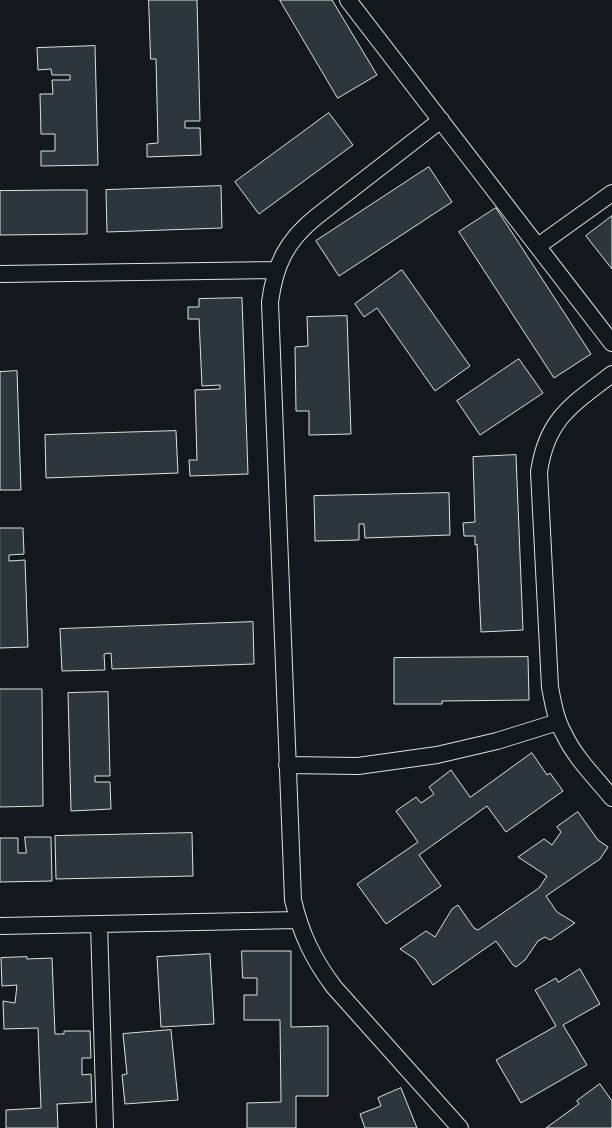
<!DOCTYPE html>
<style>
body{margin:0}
canvas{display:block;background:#14181c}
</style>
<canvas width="612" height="1128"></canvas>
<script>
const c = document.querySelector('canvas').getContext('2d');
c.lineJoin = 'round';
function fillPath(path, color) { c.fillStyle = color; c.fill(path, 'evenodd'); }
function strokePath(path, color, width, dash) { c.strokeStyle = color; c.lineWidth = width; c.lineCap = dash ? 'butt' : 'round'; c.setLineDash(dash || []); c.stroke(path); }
const building = new Path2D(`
 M149,0H197L200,121H185V128H200L201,155L147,157V144L158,143L156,59H151Z
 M280,0H332L377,75L338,98Z
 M95,46L98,165L41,166V151H55V134H41L40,94H53L52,80H70V75H52L51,69L38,70L37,48Z
 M329,113L353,145L259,214L235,182Z
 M429,167L452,202L339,276L316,241Z
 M221,186L222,228L107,232L106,190Z
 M57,190H87V234L0,235V191Z
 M496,208L591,354L554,378L459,232Z
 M612,216V269L586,236Z
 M402,270L470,366L435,391L377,308L364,317L355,304Z
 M242,298L248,474L190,476L189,460H197L195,390L220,389V385L202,386L199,319H188V307H199V299Z
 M347,316L351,434L309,435V411H296L295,347L308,346L307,317Z
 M519,359L543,393L480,435L457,401Z
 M17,371L21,490H0V372Z
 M176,431L178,473L46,478L45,435Z
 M516,455L523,630L481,632L477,544L475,545V536H464L463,523L475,522L473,457Z
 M449,493L450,535L365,538L364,524H359V540L315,541L314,496Z
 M0,528H23L24,554L9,555V561L25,560L28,647L0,648Z
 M253,622L254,664L112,669L111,653L104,654L105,670L62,671L60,629Z
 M528,657L529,700L442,701V704H394V658Z
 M0,689H42L43,806L0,807Z
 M108,692L110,776H95V782H110L111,809L71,811L68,693Z
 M532,753L547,775L550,773L563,791L506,832L487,806L419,855L441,886L386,924L357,884L418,842L396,811L416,797L421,803L434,794L429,787L451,770L470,797Z
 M578,812L598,840L608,847L600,859L546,896L557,912L575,923L550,940L545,937L538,941L525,960L516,967L513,965L496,941L433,985L415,959L400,949L426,931L435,937L452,909L458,905L474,928L478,930L539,888L547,876L518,857L544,839L552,845L561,832L557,827Z
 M192,833L193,876L56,879L55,836Z
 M25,837H51L52,881L0,882V838H18V853H26Z
 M242,951H291V1027L328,1026V1096H296V1128H247V1103L281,1102L280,1020H244V995H257V978H243Z
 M210,954L214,1024L161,1027L157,957Z
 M27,957V959L52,958L55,1034H64V1031H90L91,1058H82V1075L91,1074L92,1102L57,1104L58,1128H6V1110L41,1108L38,1028L4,1029L3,1001L15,1003L17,985L2,986L1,958Z
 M580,969L600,1004L563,1025L587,1065L521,1103L496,1060L556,1026L535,990L556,978L558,982Z
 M171,1030L178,1100L125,1104L122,1075L127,1074L123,1034Z
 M600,1084L612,1101V1128H546L579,1104L577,1101Z
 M401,1088L417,1128H365L360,1114L381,1106L378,1098Z`);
fillPath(building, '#2c363c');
strokePath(building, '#d8e6dc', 1);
const minor = new Path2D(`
 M348,0L612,343
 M441,120L316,217C286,241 275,265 270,302L293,900C301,934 313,959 334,987L460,1128
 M538,246L612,193
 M0,274L276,270
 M612,374C572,405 547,418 539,472L550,687C553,703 556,720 564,734C575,758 596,778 612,798
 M287,765L358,766L437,755L497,741L558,722
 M99,924L105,1128
 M0,926L298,920`);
strokePath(minor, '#d8e6dc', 18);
strokePath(minor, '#14181c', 16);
</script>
